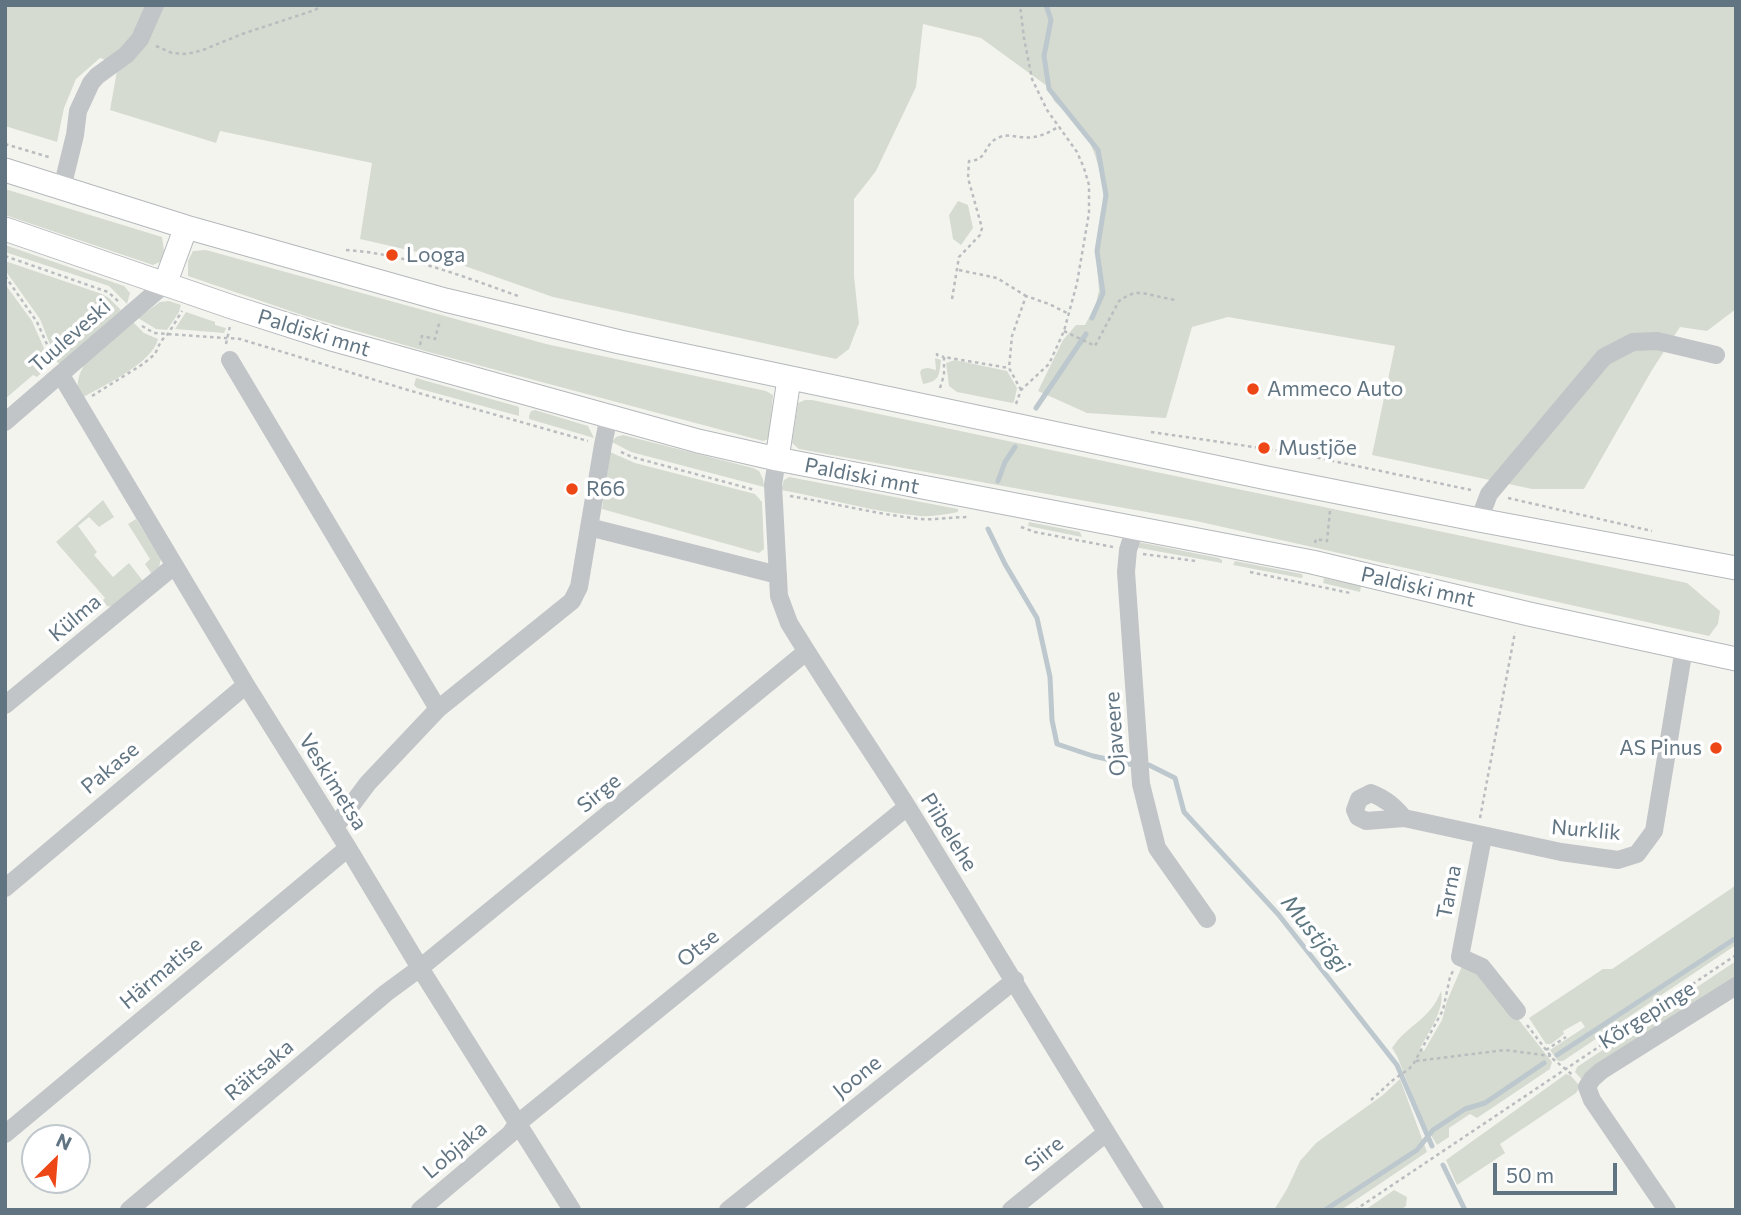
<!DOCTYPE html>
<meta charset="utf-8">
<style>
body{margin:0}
#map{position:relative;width:1741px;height:1215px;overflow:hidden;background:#f4f4ef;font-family:Commissioner,sans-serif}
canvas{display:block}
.frame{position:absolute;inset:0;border:7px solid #617482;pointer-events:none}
.north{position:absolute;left:21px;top:1124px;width:70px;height:70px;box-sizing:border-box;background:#fff;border:2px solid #c0c7cd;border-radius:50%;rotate:25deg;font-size:19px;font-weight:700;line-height:28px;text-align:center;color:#617482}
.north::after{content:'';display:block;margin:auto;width:24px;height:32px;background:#ed4717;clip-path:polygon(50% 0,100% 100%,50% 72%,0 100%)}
.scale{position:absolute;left:1493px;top:1163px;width:124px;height:32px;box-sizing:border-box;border:4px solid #617482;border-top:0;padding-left:9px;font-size:21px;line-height:24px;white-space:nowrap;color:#617482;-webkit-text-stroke:5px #fff;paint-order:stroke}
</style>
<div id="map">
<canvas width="1741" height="1215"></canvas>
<div class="frame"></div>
<div class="north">N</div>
<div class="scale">50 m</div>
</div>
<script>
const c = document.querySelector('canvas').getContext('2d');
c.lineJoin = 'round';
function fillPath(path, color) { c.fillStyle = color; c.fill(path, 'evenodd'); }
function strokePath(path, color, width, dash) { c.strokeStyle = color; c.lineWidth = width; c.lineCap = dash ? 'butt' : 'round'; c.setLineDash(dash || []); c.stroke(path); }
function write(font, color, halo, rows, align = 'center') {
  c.font = font + ' Commissioner,sans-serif'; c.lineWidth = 7; c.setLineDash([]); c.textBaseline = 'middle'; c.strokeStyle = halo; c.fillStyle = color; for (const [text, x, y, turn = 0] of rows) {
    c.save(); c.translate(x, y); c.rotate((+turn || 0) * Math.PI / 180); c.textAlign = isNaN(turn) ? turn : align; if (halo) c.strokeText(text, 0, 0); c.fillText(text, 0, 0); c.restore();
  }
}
fillPath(new Path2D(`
 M5,5H1736V309L1707,331L1680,327L1652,370L1584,489H1532L1372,455L1395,346L1228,317L1192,327L1166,418L1087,413L1038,391L1063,340L1076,325H1085L1096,304L1099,290L1097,267L1104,201L1102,178L1095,155L1088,138L1075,121L1054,101L1047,86L981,38L923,24L916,87L876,171L854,199V276L859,323L849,349L836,359L553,297L439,257L360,239L372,163L220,131L216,143L110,110L118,65L100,58L76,79L64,108L57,142L5,126Z
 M5,189L162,237L164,251L160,262L153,265L5,215Z
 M958,201L968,205L973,228L961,245L953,239L949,215Z
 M5,245L124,286L130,293L127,304L109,286L5,252Z
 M206,250L546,344L766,391L773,395L769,439L763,441L425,351L305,316L188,276V261L193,251Z
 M5,262H8L102,294L109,298L121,310L60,364L57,362L40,319L5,270Z
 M5,284L32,321L51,364L37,377L33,375L5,399Z
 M169,301L181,305L179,312L167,330L156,329L138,318L160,302Z
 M186,312L215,322V325L226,328L224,333L175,329Z
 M133,322L144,333L158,339C152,364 102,386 80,399C68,363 109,342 133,322Z
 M935,358L941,360C939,376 940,381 923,384L920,372L922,369L928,368L936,370Z
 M955,360L1007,371L1017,388L1014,402L1012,403L957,392L949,386L946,363Z
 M416,378L516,406L519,407V416L417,388L414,385Z
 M805,400H812L1687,583L1720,611L1718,624L1709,636L1196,521L799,449L792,443L798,403Z
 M535,410L588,426L594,438L529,419V416L531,411Z
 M623,435L753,468L759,471L763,479L764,487L631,452L612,442L616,437Z
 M610,452L635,463L755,494L762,502L764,549L759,553L602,509Z
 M789,477L958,509V512C946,514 933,517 920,516C873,512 827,498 781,490L784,480Z
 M103,500L114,517L99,527L89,517L78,526L97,552L94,555L113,577L129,563L143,581L113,607L107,606L103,600L105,598L56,542Z
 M136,519L161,559L159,567L151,573L145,564L150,559L128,524Z
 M1029,522L1080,532L1082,537L1028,526Z
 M1138,542L1219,558L1222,560V563L1134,547Z
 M1235,561L1302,574L1303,577L1301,578L1233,565Z
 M1324,578L1361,586L1360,592L1323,583Z
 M1736,884V945L1563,1061H1558L1550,1050L1585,1027L1581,1021L1563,1031L1564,1034L1551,1044H1546L1529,1018L1603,969H1612L1732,888Z
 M1736,961V979L1584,1082L1575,1072L1577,1067Z
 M1463,964L1479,969L1552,1062L1550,1069L1477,1118L1470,1114L1449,1128V1137L1437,1145L1424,1124L1397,1056L1392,1048C1407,1025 1431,1019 1441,991C1445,1010 1428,1032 1420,1049L1424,1051L1442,1020L1447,1001Z
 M1566,1074L1570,1075L1580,1086L1576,1093L1500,1144L1505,1153L1457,1185L1446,1160Z
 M1400,1079L1427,1152L1341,1210H1274L1287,1189L1300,1161L1316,1143L1383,1095Z
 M1394,1190L1407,1197L1406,1206L1401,1210H1365Z`), '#d5dbd0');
strokePath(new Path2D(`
 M1046,5L1051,20L1044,56L1049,89L1098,150L1106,195L1097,251L1103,293L1092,318
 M1036,408L1086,334
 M998,481L1005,462L1015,447
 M988,529L1005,564L1037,618L1050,677L1052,720L1057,744L1093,756L1134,765
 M1149,765L1175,778L1184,812L1278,914L1397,1065L1432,1146
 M1557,1055L1736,938
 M1443,1165L1465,1210
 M1325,1210L1417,1150L1433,1130L1465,1109L1485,1103L1544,1063`), '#bcc8cd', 5);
const major = new Path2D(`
 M5,170L186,227L445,300L620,342L1267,478L1479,520L1736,568
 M5,229L232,307L335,340L698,441L777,459L1312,562L1529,614L1736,659
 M165,284L186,227
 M777,459L789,379`);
strokePath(major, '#b4b8bc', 25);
strokePath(new Path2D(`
 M156,46L172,53L187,54L203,50L242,34L315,10L322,5
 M5,144L52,158
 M346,250C406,254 462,276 518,296
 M5,256L108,292L118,301
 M959,270L997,278L1026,296
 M5,276L37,322L53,358
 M952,299L959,257L980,235L982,228L968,178L969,161C989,160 983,144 998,138C1005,134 1013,136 1020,137C1035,139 1045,135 1058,127
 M142,326L154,333L240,339L408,390L588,441
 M1064,331L1095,346L1119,301L1127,296L1134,293H1142L1175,300
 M226,344L230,326
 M420,345L422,336L435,339L440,320
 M937,353V355L944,357
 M940,388L944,375V357L1009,368
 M1021,390L1009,368L1012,336L1026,296L1049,304L1069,314
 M92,396L143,364L155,354L161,341L168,334L182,311
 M1016,404L1021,390L1049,364L1064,331L1077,283L1089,213V185L1084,168L1077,152L1047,110L1032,79L1024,38L1020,5
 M1151,432L1295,453L1471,490
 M621,452L632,457L755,490
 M790,496C833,503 876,514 920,519C936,520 953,517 970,517
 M1508,498L1652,531
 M1021,527L1035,532L1113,547
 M1315,543L1316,539L1327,541L1330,511
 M1143,554L1196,561
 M1250,572L1350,593
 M1480,818L1515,632
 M1527,1025L1553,1059L1574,1076
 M1546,1050L1566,1037
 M1416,1061L1505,1050L1551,1056
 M1371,1100L1393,1080L1409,1069L1414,1063L1443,1010L1450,977L1453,971
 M1355,1210L1736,955`), '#babdbf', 2.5, [3.5, 3.5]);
strokePath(new Path2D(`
 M62,188L75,135L78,111L91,83L97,76L126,55L140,39L155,5
 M230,360L438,709
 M61,375L246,685L348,848L420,968L572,1210
 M5,422L165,284
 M777,459L773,485L779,596L789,623C828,687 870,748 910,811C992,944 1071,1078 1155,1210
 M1479,520L1489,494L1604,357L1633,342L1657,341L1716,355
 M589,527L778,575
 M1135,528L1128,550L1126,572L1141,784L1157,848L1207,919
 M5,705L174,566
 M1404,818C1394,806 1386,799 1371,793L1359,799L1355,810L1358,817L1366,821L1404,818L1561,852L1618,860L1637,854L1654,831L1684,648
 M335,827L368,783L438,709L572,601L579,587L603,445L609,416
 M1483,837L1460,957L1482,967L1517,1011
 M5,888L246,685
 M5,1134L348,848
 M129,1210L386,993L420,968L806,652
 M420,1210L510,1134L517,1124L907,807
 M728,1210L1015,980
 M1011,1210L1106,1133
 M1667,1210L1592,1100L1587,1087L1592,1079L1601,1071L1736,986`), '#c1c5c8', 18);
strokePath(major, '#fff', 23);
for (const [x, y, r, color] of [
 [392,255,7,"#ed4717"],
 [1253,389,7,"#ed4717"],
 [1264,448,7,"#ed4717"],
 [572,489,7,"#ed4717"],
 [1716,748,7,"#ed4717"]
]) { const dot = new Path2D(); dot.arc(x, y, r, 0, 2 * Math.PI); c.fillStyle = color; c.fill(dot); strokePath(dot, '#fff', 2.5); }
write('21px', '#617482', '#fff', [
 ["Looga",406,255],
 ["Ammeco Auto",1267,389],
 ["Mustjõe",1278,448],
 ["R66",586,489],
 ["AS Pinus",1702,748,"right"]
], 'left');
write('21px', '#617482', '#fff', [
 ["Paldiski mnt",314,333,17],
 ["Tuuleveski",70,336,-41],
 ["Paldiski mnt",862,476,11],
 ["Paldiski mnt",1418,587,13],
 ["Külma",75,618,-40],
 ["Ojaveere",1115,734,-94],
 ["Pakase",110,768,-40],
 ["Veskimetsa",333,782,58],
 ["Sirge",599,793,-39],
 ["Nurklik",1586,830,5],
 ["Piibelehe",949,832,58],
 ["Tarna",1449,892,-79],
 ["Otse",698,948,-39],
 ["Härmatise",161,973,-40],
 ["Kõrgepinge",1647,1015,-32],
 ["Räitsaka",259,1070,-40],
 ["Joone",857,1077,-39],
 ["Lobjaka",455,1150,-40],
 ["Siire",1044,1154,-39]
]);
write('italic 23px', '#5c7780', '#fff', [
 ["Mustjõgi",1315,934,51]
]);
</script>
